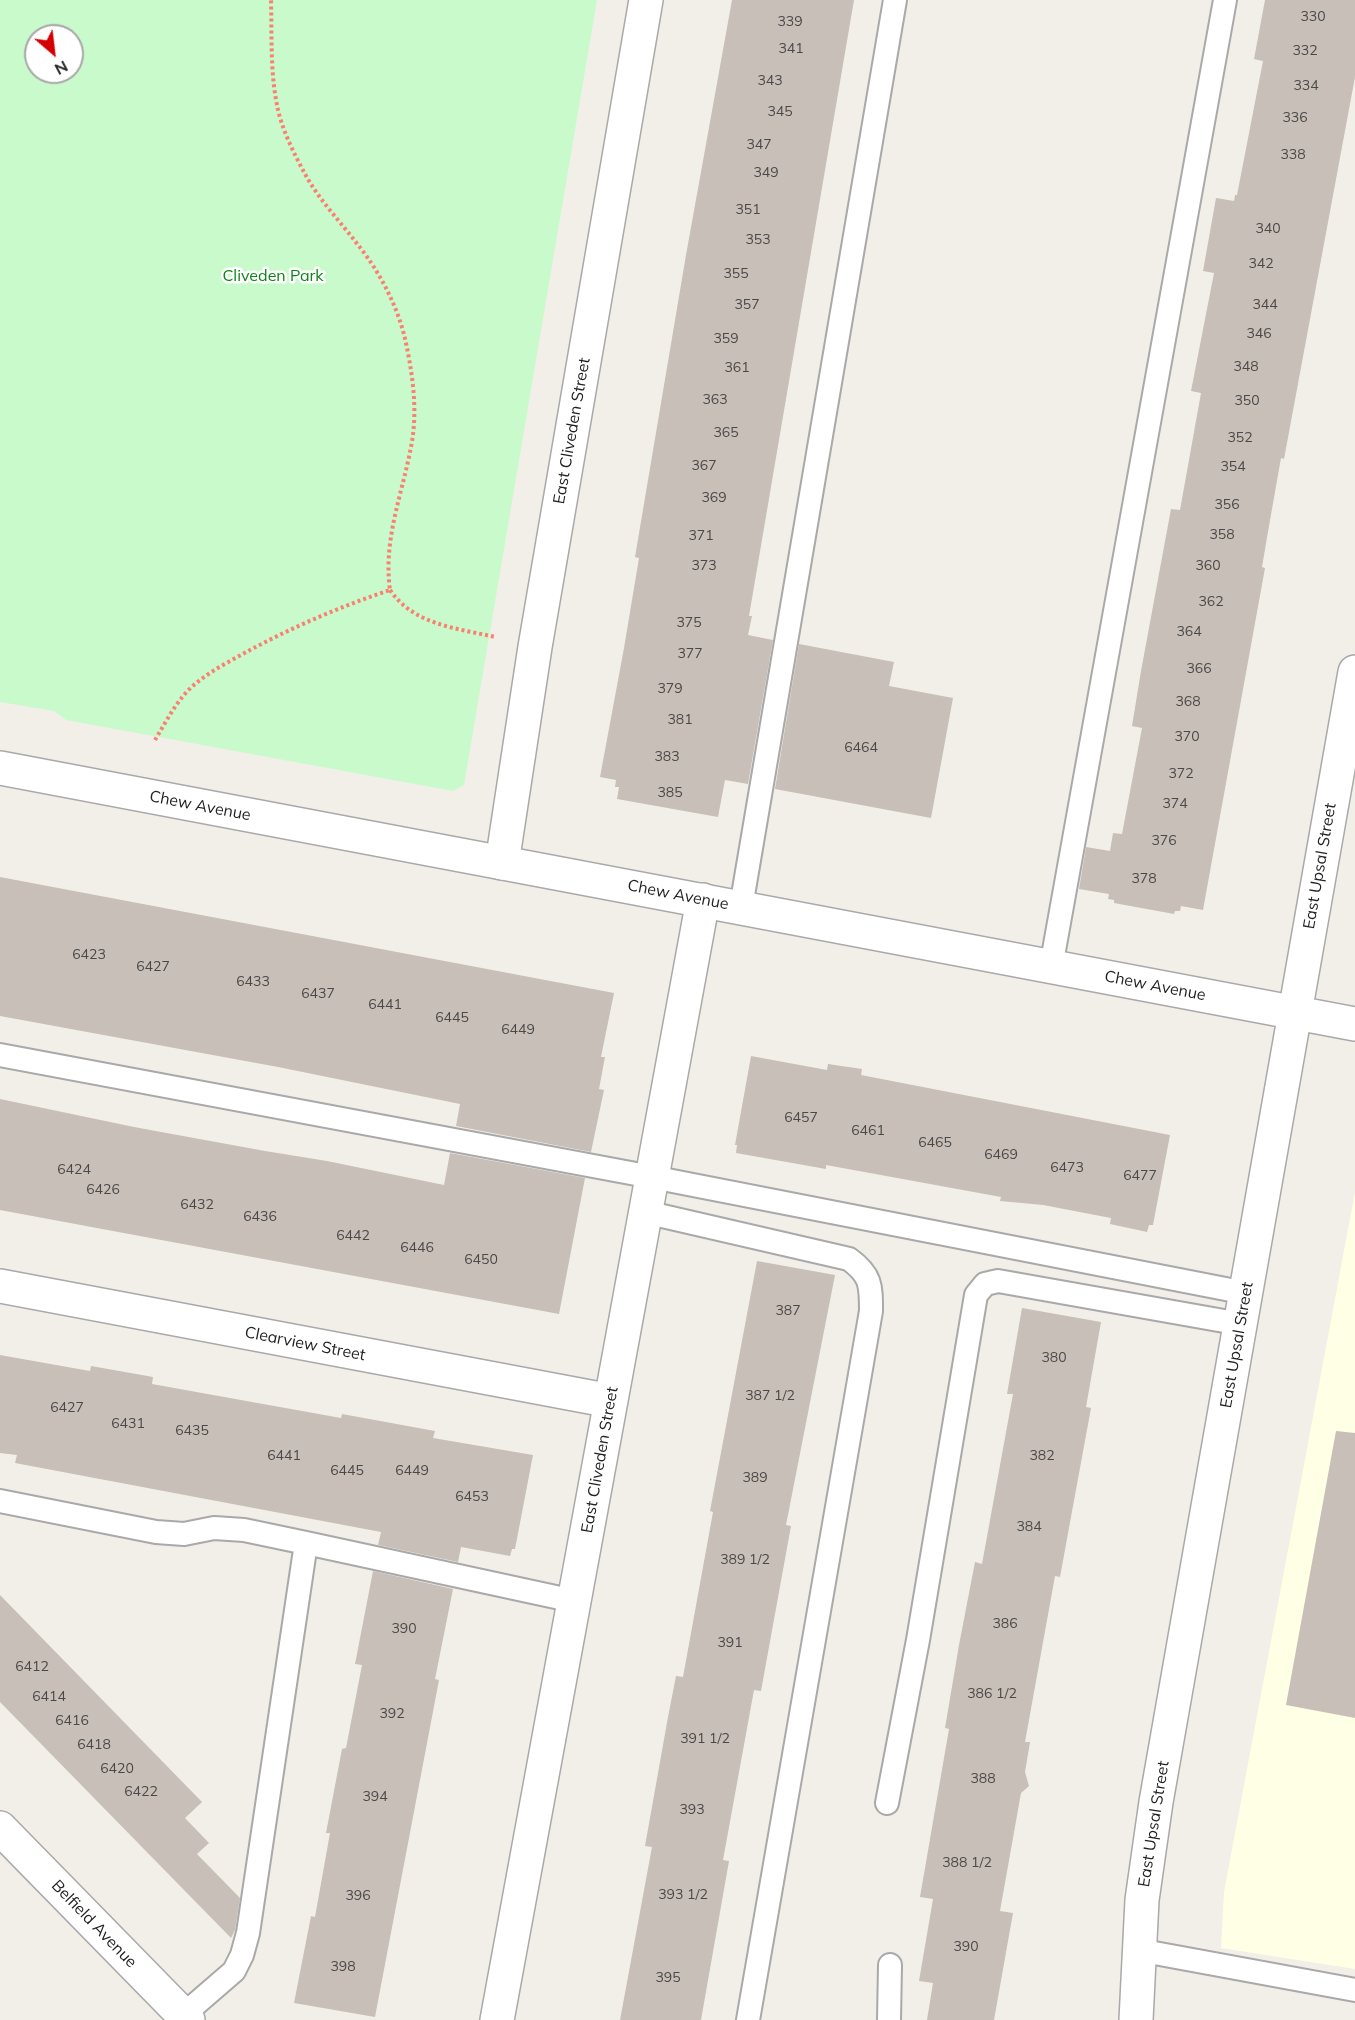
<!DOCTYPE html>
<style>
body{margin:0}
#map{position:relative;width:1355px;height:2020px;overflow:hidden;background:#f2efe9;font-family:Mulish,sans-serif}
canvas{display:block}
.north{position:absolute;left:24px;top:24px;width:60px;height:60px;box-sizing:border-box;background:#fff;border:2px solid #a7a7a7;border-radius:50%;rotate:152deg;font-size:16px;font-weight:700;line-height:24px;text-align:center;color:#222}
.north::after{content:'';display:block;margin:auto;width:21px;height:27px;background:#d40000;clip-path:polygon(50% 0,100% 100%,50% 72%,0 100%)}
</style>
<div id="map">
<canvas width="1355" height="2020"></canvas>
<div class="north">N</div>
</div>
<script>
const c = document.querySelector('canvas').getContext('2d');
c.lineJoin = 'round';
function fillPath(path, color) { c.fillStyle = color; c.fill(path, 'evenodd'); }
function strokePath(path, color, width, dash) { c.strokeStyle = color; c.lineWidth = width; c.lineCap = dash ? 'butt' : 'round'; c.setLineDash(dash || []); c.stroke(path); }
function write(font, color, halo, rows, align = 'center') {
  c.font = font + ' Mulish,sans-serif'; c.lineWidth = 5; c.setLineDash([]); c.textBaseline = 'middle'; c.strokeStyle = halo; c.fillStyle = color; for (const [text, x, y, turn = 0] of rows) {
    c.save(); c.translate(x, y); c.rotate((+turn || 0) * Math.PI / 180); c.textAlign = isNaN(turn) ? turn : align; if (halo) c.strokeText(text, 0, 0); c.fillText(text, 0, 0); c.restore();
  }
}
fillPath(new Path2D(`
 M1355,1192V1969L1221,1948L1224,1892Z`), '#ffffe5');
fillPath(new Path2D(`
 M0,0H597L464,785L453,791L66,720L54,711L0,702ZM36,36H72V72H36Z`), '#c8facc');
fillPath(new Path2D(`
 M732,0H854L749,616H752L748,635L773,640L748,784L725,780L718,817L617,799L619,787H615L616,780L600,777L624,648L639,558L635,557L686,255Z
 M1265,0H1355V77L1284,459L1281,458L1269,526L1262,567L1265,568L1203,910L1181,906L1180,911H1175L1174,914L1114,903V900L1108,899L1109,894L1079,889L1086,847L1110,851L1113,833L1122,834L1142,728L1132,726L1141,671L1171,509L1180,510L1201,393L1191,391L1214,273L1203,271L1216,198L1234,201L1235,195H1237L1263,61L1254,59Z
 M799,644L894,662L889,686L953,698L931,818L775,789Z
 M0,877L614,993L601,1057H605L599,1089L604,1090L591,1152L456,1126L460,1104L278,1067L0,1016Z
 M751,1056L827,1070L828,1064L862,1069L861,1075L1170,1135L1153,1225H1149L1147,1232L1110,1224L1111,1218L1043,1205L1000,1201L1001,1197L826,1165V1169L736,1153L737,1145H735Z
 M0,1099L134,1127L265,1151L327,1161L444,1185L450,1153L585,1178L559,1314L0,1210Z
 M757,1261L835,1275L786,1525L791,1526L761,1691L754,1690L723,1860L729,1861L701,2020H620L652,1847L645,1846L668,1717L676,1676L683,1677L713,1512L710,1511Z
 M1022,1308L1101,1322L1086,1407L1091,1408L1060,1577L1055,1576L1025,1742H1030L1025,1772L1029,1786L1021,1793L1000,1911L1013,1913L994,2020H927L933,1983L919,1981L933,1899L920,1897L949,1729L945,1728L959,1645L975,1562L982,1564L1013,1394H1007Z
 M0,1355L90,1371L91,1366L153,1377L152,1384L341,1418L342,1414L435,1431L433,1438L533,1455L515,1549H512L510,1556L461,1547L458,1562L378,1545L381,1532L15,1463L17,1455L0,1453Z
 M1336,1431L1355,1433V1718L1286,1705Z
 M373,1571L453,1589L435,1679L439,1680L375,2017L294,2003L311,1916L315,1917L330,1833H326L342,1749L346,1748L362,1665L355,1664Z
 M0,1595L202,1802L185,1818L209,1843L197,1854L240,1898L235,1930L231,1938L0,1702Z`), '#c7bfb8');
const service = new Path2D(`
 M741,907L895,0
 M1051,967L1225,0
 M0,1055L652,1177L1246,1293
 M645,1212L849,1259C871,1275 871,1285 871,1311L748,2020
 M0,1501L156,1532L184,1534L214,1528L244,1530L306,1543
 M887,1803L918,1640L976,1295L985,1284L998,1281L1241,1324
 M1138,1950L1355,1990
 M183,2015L234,1971L242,1955L248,1933L306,1543L574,1601
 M889,2020L890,1965`);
const minor = new Path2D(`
 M502,863L535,647L646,0
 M0,1286L611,1401
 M0,1828L188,2020
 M497,2020L703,900`);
const tertiary = new Path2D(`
 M0,768L1355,1024
 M1136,2020L1142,1900L1156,1802L1355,672`);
strokePath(service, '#a9a9a9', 26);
strokePath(minor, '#a9a9a9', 36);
strokePath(tertiary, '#a9a9a9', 36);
strokePath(new Path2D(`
 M390,590C414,625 456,628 495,637
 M155,740C167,720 178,698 195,684C212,670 232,660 250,650C295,626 342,606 390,590C383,540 402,495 411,447C418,412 413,377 406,343C399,309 380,272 358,245C340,221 318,199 304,172C293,152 281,127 277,105C270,70 272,35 271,0`), '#fa8072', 4, [3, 3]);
strokePath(service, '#fff', 22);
strokePath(minor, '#fff', 33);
strokePath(tertiary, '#fff', 33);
write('14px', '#4b4948', null, [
 ["330",1313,17],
 ["339",790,22],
 ["341",791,49],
 ["332",1305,51],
 ["343",770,81],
 ["334",1306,86],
 ["345",780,112],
 ["336",1295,118],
 ["347",759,145],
 ["338",1293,155],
 ["349",766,173],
 ["351",748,210],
 ["340",1268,229],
 ["353",758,240],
 ["342",1261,264],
 ["355",736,274],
 ["357",747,305],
 ["344",1265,305],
 ["346",1259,334],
 ["359",726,339],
 ["348",1246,367],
 ["361",737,368],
 ["363",715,400],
 ["350",1247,401],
 ["365",726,433],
 ["352",1240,438],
 ["367",704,466],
 ["354",1233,467],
 ["369",714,498],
 ["356",1227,505],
 ["358",1222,535],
 ["371",701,536],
 ["373",704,566],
 ["360",1208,566],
 ["362",1211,602],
 ["375",689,623],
 ["364",1189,632],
 ["377",690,654],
 ["366",1199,669],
 ["379",670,689],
 ["368",1188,702],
 ["381",680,720],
 ["370",1187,737],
 ["6464",861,748],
 ["383",667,757],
 ["372",1181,774],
 ["385",670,793],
 ["374",1175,804],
 ["376",1164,841],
 ["378",1144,879],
 ["6423",89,955],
 ["6427",153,967],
 ["6433",253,982],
 ["6437",318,994],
 ["6441",385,1005],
 ["6445",452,1018],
 ["6449",518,1030],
 ["6457",801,1118],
 ["6461",868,1131],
 ["6465",935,1143],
 ["6469",1001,1155],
 ["6473",1067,1168],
 ["6424",74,1170],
 ["6477",1140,1176],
 ["6426",103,1190],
 ["6432",197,1205],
 ["6436",260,1217],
 ["6442",353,1236],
 ["6446",417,1248],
 ["6450",481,1260],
 ["387",788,1311],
 ["380",1054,1358],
 ["387 1/2",770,1396],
 ["6427",67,1408],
 ["6431",128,1424],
 ["6435",192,1431],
 ["6441",284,1456],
 ["382",1042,1456],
 ["6445",347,1471],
 ["6449",412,1471],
 ["389",755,1478],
 ["6453",472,1497],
 ["384",1029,1527],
 ["389 1/2",745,1560],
 ["386",1005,1624],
 ["390",404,1629],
 ["391",730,1643],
 ["6412",32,1667],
 ["386 1/2",992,1694],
 ["6414",49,1697],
 ["392",392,1714],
 ["6416",72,1721],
 ["391 1/2",705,1739],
 ["6418",94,1745],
 ["6420",117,1769],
 ["388",983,1779],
 ["6422",141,1792],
 ["394",375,1797],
 ["393",692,1810],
 ["388 1/2",967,1863],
 ["393 1/2",683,1895],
 ["396",358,1896],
 ["390",966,1947],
 ["398",343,1967],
 ["395",668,1978]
]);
write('16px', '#0c8416', '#fff', [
 ["Cliveden Park",273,276]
]);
write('16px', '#222', '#fff', [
 ["East Cliveden Street",572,431,-80],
 ["Chew Avenue",200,806,11],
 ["East Upsal Street",1320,866,-80],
 ["Chew Avenue",678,895,11],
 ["Chew Avenue",1155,986,11],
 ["Clearview Street",305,1344,11],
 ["East Upsal Street",1237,1345,-80],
 ["East Cliveden Street",600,1460,-80],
 ["East Upsal Street",1154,1824,-81],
 ["Belfield Avenue",94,1924,46]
]);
</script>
